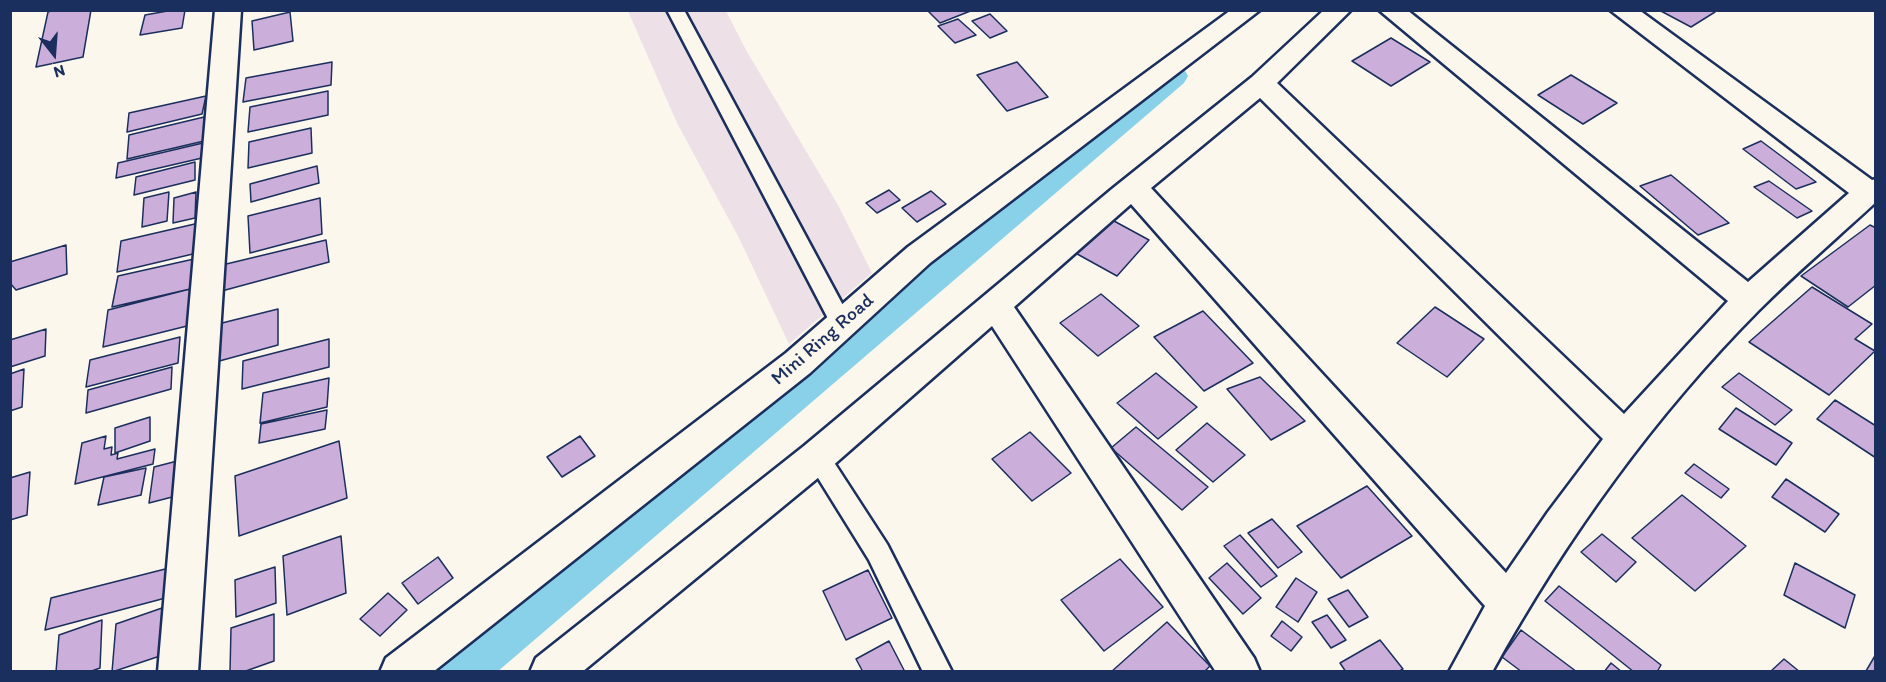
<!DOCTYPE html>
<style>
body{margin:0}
#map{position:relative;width:1886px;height:682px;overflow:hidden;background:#fbf7ec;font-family:Itim,sans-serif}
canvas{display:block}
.frame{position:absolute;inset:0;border:12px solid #1b2f5e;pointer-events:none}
.north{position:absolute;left:24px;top:24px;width:60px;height:60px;-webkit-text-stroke:4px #fbf7ec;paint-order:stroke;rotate:163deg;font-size:16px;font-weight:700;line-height:24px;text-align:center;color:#1b2f5e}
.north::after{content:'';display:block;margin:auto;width:21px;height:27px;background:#1b2f5e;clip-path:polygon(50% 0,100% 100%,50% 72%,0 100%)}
</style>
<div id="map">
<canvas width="1886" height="682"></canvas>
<div class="frame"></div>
<div class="north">N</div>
</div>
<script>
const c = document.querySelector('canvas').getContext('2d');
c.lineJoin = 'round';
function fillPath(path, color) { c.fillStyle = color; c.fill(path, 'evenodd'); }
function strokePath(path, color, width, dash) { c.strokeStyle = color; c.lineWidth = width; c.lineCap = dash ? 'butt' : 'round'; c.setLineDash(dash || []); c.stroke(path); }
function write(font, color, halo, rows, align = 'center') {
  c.font = font + ' Itim,sans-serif'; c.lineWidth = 5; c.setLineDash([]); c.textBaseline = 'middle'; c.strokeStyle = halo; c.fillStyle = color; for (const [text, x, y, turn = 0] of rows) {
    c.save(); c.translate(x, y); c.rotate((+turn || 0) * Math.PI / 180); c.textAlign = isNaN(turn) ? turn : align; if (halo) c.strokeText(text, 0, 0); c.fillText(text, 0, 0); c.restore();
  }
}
fillPath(new Path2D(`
 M628,11H726L746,50L838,205L872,273L789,344L739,238L677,123Z`), '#ede1e7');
fillPath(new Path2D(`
 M1172,65L1184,69L1188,76L1184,83L497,672H433L440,654L1160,69Z`), '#88d1e9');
const building = new Path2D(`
 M54,10H91L83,57L36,67L48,12Z
 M173,10H185L182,28L140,35L145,15Z
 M927,10H973L940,23Z
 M1659,10H1711L1715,12L1691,27Z
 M290,12L293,41L254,50L252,21Z
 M990,14L1007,31L990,38L972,21Z
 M958,19L976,35L955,43L938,26Z
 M1391,38L1430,62L1391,86L1352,61Z
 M332,62L331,85L243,102L246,78Z
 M1017,62L1048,97L1007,111L977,75Z
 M1571,75L1617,103L1583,124L1538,95Z
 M328,91V115L248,132L250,107Z
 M206,96L202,114L127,132L129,113Z
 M204,117V141L127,159L129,135Z
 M311,128L312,153L248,168L249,142Z
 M1761,141L1816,182L1796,189L1743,149Z
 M203,143L202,158L116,178L118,163Z
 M195,162V180L134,195L136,177Z
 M317,166L319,183L251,202L250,184Z
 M1671,175L1729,223L1698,235L1640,186Z
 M1769,181L1812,211L1797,218L1754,187Z
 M889,190L900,200L877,213L866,203Z
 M931,191L946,204L917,222L902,208Z
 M169,192L167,221L142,227L144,198Z
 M196,192L195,218L173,223L174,198Z
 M320,198L322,234L250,253L248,216Z
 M1103,215L1149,240L1117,276L1070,250Z
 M199,223L197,253L117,272L121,241Z
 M1870,225L1876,228V285L1848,307L1801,276Z
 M326,240L329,262L218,292V266Z
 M66,245L67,274L16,290L10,283V262Z
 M194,259L190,289L112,307L118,276Z
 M1812,287L1872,324L1855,339L1875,351L1829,395L1749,342Z
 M190,289L187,326L103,347L108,310Z
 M1101,294L1139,326L1098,356L1060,323Z
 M1435,307L1484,339L1447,377L1397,343Z
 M278,309V345L212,363L214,325Z
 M1203,311L1253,363L1204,391L1154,337Z
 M46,329L45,356L10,367V340Z
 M180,337L178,363L86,387L90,360Z
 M329,339V367L242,389L243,361Z
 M172,367L171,389L86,413L88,390Z
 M24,369L22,407L10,411V374Z
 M1156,373L1197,407L1158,439L1117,403Z
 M1739,373L1792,410L1775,425L1722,387Z
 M1260,377L1305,421L1271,440L1227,389Z
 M329,378L327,407L260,423L263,393Z
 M1835,400L1876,426V458L1817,419Z
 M1736,408L1792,443L1776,465L1719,429Z
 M327,410L325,429L259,443L261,424Z
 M150,417V441L115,453V428Z
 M1207,423L1245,455L1213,482L1176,450Z
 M1136,427L1208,487L1182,510L1111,448Z
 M1030,432L1071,473L1032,501L992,459Z
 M106,436L104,449L112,447L111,455L118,453L117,459L155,449L153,464L75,484L82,443Z
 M580,436L595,456L562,477L547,457Z
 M339,441L347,498L239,536L235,476Z
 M185,459L180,495L149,503L154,467Z
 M1694,464L1729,489L1721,498L1685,473Z
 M146,468L141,495L98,505L104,477Z
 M30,472L27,515L10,520V478Z
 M1786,479L1839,514L1825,532L1772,497Z
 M1367,486L1412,536L1341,578L1297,526Z
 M1682,495L1746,546L1695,591L1632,538Z
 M1272,519L1302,552L1278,568L1248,533Z
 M1602,534L1636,562L1616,582L1581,552Z
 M1240,535L1277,576L1261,587L1224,546Z
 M341,536L346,593L287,615L283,556Z
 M438,557L453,578L418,604L402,583Z
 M1120,559L1163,607L1104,651L1061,600Z
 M1227,563L1261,598L1243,614L1209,578Z
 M1795,563L1855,595L1845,628L1784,595Z
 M177,566L173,596L45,630L51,598Z
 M275,567L276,603L236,617L235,580Z
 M868,570L892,618L846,640L823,591Z
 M1296,578L1317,592L1298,622L1276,607Z
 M1559,586L1661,665L1657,672H1634L1545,601Z
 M1348,590L1368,617L1349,627L1328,599Z
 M388,593L407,610L380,636L360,619Z
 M162,608L160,656L112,672L116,624Z
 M274,614V661L243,672H230L231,628Z
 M1327,615L1346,640L1331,648L1312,622Z
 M102,620L100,668L89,672H56L59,635Z
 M1282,621L1302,637L1291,651L1271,636Z
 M1167,622L1210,666L1204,672H1111Z
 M1521,630L1577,672H1522L1502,657Z
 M1380,640L1403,669L1398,672H1346L1340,663Z
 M889,641L905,672H863L856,659Z
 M1876,654V672H1866V671Z
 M1784,659L1800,672H1770Z
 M1611,663L1622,672H1604Z`);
fillPath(building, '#ccaeda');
strokePath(building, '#1b2f5e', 1.5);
const lane = new Path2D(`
 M667,10H684L853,324L850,330L842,333L834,330Z
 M817,446L826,450L887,544L952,672H923L869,560L805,457L808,450Z`);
const street = new Path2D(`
 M215,10H241L198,672H158Z
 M1324,10H1351L1277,83L1624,414L1728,301L1379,10H1407L1748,282L1849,193L1610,10H1639L1872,180L1876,179V202C1837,238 1796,273 1759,310C1653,417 1565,540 1492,672H1449L1485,606L1131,204L1014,307L1254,658L1260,672H1216L992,326L830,468L582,672H530L536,658L804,446L1112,189L1252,77ZM1260,98L1603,439L1548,512L1506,573L1151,188Z`);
const secondary = new Path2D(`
 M1231,10H1260L930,263L810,373L433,672H380L386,658L786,353L908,247Z`);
strokePath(lane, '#1b2f5e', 5);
strokePath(street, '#1b2f5e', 5);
strokePath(secondary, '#1b2f5e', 5);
fillPath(lane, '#fbf7ec');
fillPath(street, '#fbf7ec');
fillPath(secondary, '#fbf7ec');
write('20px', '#1b2f5e', '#fbf7ec', [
 ["Mini Ring Road",823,340,-41]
]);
</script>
